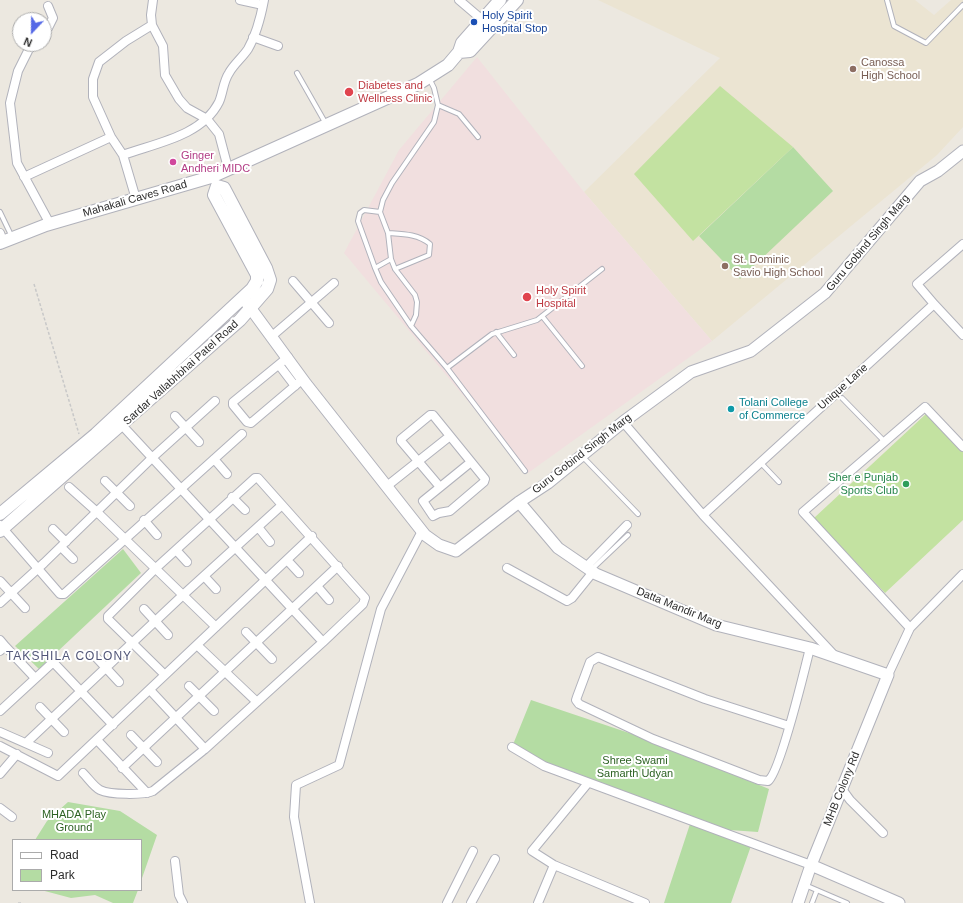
<!DOCTYPE html>
<style>
body{margin:0}
#map{position:relative;width:963px;height:903px;overflow:hidden;background:#ece8e0;font-family:Arial,sans-serif}
canvas{display:block}
.legend{position:absolute;left:12px;top:839px;width:130px;height:52px;box-sizing:border-box;background:#fff;border:1px solid #ababab;margin:0;padding:5px 7px;list-style:none;font-size:12px;color:#2c2c2c}
.legend li{display:flex;align-items:center;gap:8px;height:20px}
.legend b{width:20px;border:1px solid #ababab}
.north{position:absolute;left:12px;top:12px;width:40px;height:40px;box-sizing:border-box;background:#fff;border:1px solid #ababab;border-radius:50%;rotate:202deg;font-size:11px;font-weight:700;line-height:16px;text-align:center;color:#2c2c2c}
.north::after{content:'';display:block;margin:auto;width:14px;height:18px;background:#5468e6;clip-path:polygon(50% 0,100% 100%,50% 72%,0 100%)}
</style>
<div id="map">
<canvas width="963" height="903"></canvas>
<ul class="legend">
<li><b style="height:5px;background:#fff"></b>Road</li>
<li><b style="height:11px;background:#b4dca3"></b>Park</li>
</ul>
<div class="north">N</div>
</div>
<script>
const c = document.querySelector('canvas').getContext('2d');
c.lineJoin = 'round';
function fillPath(path, color) { c.fillStyle = color; c.fill(path, 'evenodd'); }
function strokePath(path, color, width, dash) { c.strokeStyle = color; c.lineWidth = width; c.lineCap = dash ? 'butt' : 'round'; c.setLineDash(dash || []); c.stroke(path); }
function write(font, color, halo, rows, align = 'center') {
  c.font = font + ' Arial,sans-serif'; c.lineWidth = 4; c.setLineDash([]); c.textBaseline = 'middle'; c.strokeStyle = halo; c.fillStyle = color; for (const [text, x, y, turn = 0] of rows) {
    c.save(); c.translate(x, y); c.rotate((+turn || 0) * Math.PI / 180); c.textAlign = isNaN(turn) ? turn : align; if (halo) c.strokeText(text, 0, 0); c.fillText(text, 0, 0); c.restore();
  }
}
fillPath(new Path2D(`
 M598,0H915L934,15L951,0H963V127L937,155L712,341L584,192L720,58Z`), '#ebe4d2');
fillPath(new Path2D(`
 M477,57L584,192L712,341L528,473L344,253L399,150Z`), '#f1dfdf');
fillPath(new Path2D(`
 M793,147L833,191L740,279L699,236Z
 M123,549L141,573L39,669L15,646Z
 M531,700L647,739L769,789L758,832L715,829L752,843L731,903H664L691,821L561,770L512,747Z
 M68,802L120,811L157,835L141,881V840H35L47,821Z
 M41,890H138L133,903H113L95,895L71,898Z`), '#b4dca3');
fillPath(new Path2D(`
 M720,86L793,147L693,241L634,174Z
 M927,413L963,451V520L885,593L814,518Z`), '#c3e2a1');
const service = new Path2D(`
 M887,0L894,26L926,43L963,5
 M297,73L326,124
 M429,78L434,88L438,105L434,122L392,183L383,200L380,212L388,233L391,259L395,269L415,295L417,302L416,315L411,326L447,368L525,471
 M438,105L459,114L478,137
 M0,212L12,237
 M380,212L364,210L360,213L358,221L375,268L391,259
 M388,233C403,234 418,234 430,244L429,255L395,269
 M375,268L381,282L411,326
 M542,316L582,366
 M496,332L514,355
 M447,368L492,334L537,320L602,269
 M842,398L885,442
 M582,456L638,514
 M760,462L779,482
 M591,570L628,535
 M805,885L847,903
 M812,903L817,890`);
const minor = new Path2D(`
 M153,0L151,15L152,25L163,46L165,75L179,99L187,108L207,119L219,134L228,168
 M240,0L263,5
 M459,0L486,23
 M44,36L53,18L48,6
 M253,37L278,46
 M35,44L29,49L18,71L10,103L17,163L50,224
 M123,155C156,143 202,136 219,102C223,93 223,82 229,73C234,64 242,58 248,49C256,35 261,16 264,0
 M24,177L111,137
 M136,199L123,155L111,137L93,97V79L99,62L126,41L152,25
 M0,233L3,241
 M293,281L329,323
 M934,304L917,284L963,244
 M272,336L334,283
 M288,357L233,402V405L247,422L251,423L303,379
 M279,365L295,386
 M175,416L199,442
 M623,422L703,515L834,655
 M214,459L227,474
 M105,481L130,506
 M387,486L450,436
 M69,487L97,512L216,627
 M440,487L401,441V439L430,415H433L485,479L484,482L450,511L439,513L433,516L423,501L471,462
 M232,497L245,510
 M703,515L934,304L963,335
 M144,520L157,535
 M0,525L60,594H64L242,434
 M258,527L270,542
 M53,529L66,542
 M61,547L73,559
 M176,550L187,562
 M287,560L299,573
 M586,567L627,525
 M507,568L567,601L572,598L593,572
 M204,576L216,589
 M0,581L25,608
 M317,586L329,600
 M0,603L44,563L153,457L215,401
 M144,609L168,635
 M910,628L803,512L925,407L963,447
 M246,632L272,659
 M0,640L5,646L0,651
 M197,645L257,702
 M5,646L35,678
 M94,655L119,682
 M165,675L108,619V616L156,568L255,478H258L365,598L363,604L323,642
 M888,675L910,628L963,574
 M189,686L214,711
 M150,690L205,749
 M40,707L64,732
 M0,711L50,665L54,663L113,725
 M789,726L705,699L598,657L590,662L577,697L576,700L579,704L653,739L759,780L768,781C780,773 805,668 810,648
 M0,732L48,753
 M131,735L157,762
 M97,740L147,793
 M26,743L183,595L282,505
 M0,746L58,776L312,536
 M512,747L544,766L811,865
 M122,768L338,566
 M83,773C88,778 94,787 100,790C110,795 144,795 153,791L205,749L323,642L119,422
 M0,774L17,754
 M588,783L532,851L554,865L645,903
 M842,789L850,800L883,833
 M0,808L12,817
 M175,861L179,895L183,903
 M310,903L294,817L296,785L339,765L381,609L422,531
 M447,903L473,851
 M471,903L495,859
 M538,903L554,865`);
const tertiary = new Path2D(`
 M246,302L306,384L425,535L439,545L456,551L519,502L548,483L623,422L691,372L751,351L825,293L920,181L938,171L963,151
 M519,502L558,548L596,574L716,625L810,648L888,675L811,865L798,903
 M811,865L899,903`);
const secondary = new Path2D(`
 M459,52L470,51L517,0
 M0,243L46,225L211,177L418,84L448,65L459,52L462,43L500,0
 M0,514L96,434L252,289L257,281V275L214,195L217,186
 M0,531L240,320L267,289L270,280L266,268L224,188L217,186`);
strokePath(service, '#b1b2bb', 6);
strokePath(minor, '#b1b2bb', 10);
strokePath(tertiary, '#b1b2bb', 13);
strokePath(secondary, '#b1b2bb', 14);
strokePath(new Path2D(`
 M34,284L79,434
 M18,903H22`), '#c8c8c8', 1.5, [3, 2]);
strokePath(service, '#fff', 4);
strokePath(minor, '#fff', 8);
strokePath(tertiary, '#fff', 11);
strokePath(secondary, '#fff', 12);
for (const [x, y, r, color] of [
 [474,22,4,"#1a4fb4"],
 [853,69,4,"#8d6e63"],
 [349,92,5,"#e0444e"],
 [173,162,4,"#d1479c"],
 [725,266,4,"#8d6e63"],
 [527,297,5,"#e0444e"],
 [731,409,4,"#0f9aa8"],
 [906,484,4,"#2e9e5b"]
]) { const dot = new Path2D(); dot.arc(x, y, r, 0, 2 * Math.PI); c.fillStyle = color; c.fill(dot); strokePath(dot, '#fff', 1.5); }
write('11px', '#164399', '#fff', [
 ["Holy Spirit",482,16],
 ["Hospital Stop",482,29]
], 'left');
write('11px', '#785e54', '#fff', [
 ["Canossa",861,63],
 ["High School",861,76],
 ["St. Dominic",733,260],
 ["Savio High School",733,273]
], 'left');
write('11px', '#be3a42', '#fff', [
 ["Diabetes and",358,86],
 ["Wellness Clinic",358,99],
 ["Holy Spirit",536,291],
 ["Hospital",536,304]
], 'left');
write('11px', '#b23c85', '#fff', [
 ["Ginger",181,156],
 ["Andheri MIDC",181,169]
], 'left');
write('11px', '#2c2c2c', '#fff', [
 ["Mahakali Caves Road",135,199,-16],
 ["Guru Gobind Singh Marg",868,243,-50],
 ["Sardar Vallabhbhai Patel Road",181,373,-42],
 ["Unique Lane",843,387,-42],
 ["Guru Gobind Singh Marg",582,454,-38],
 ["Datta Mandir Marg",679,608,22],
 ["MHB Colony Rd",842,789,-68]
]);
write('11px', '#0d838f', '#fff', [
 ["Tolani College",739,403],
 ["of Commerce",739,416]
], 'left');
write('11px', '#27864d', '#fff', [
 ["Sher e Punjab",898,478],
 ["Sports Club",898,491]
], 'right');
write('11px', '#2d6223', '#fff', [
 ["Shree Swami",635,761],
 ["Samarth Udyan",635,774],
 ["MHADA Play",74,815],
 ["Ground",74,828]
]);
c.letterSpacing = '1px';
write('12px', '#515678', '#fff', [
 ["TAKSHILA COLONY",69,657]
]);
c.letterSpacing = '0px';
</script>
